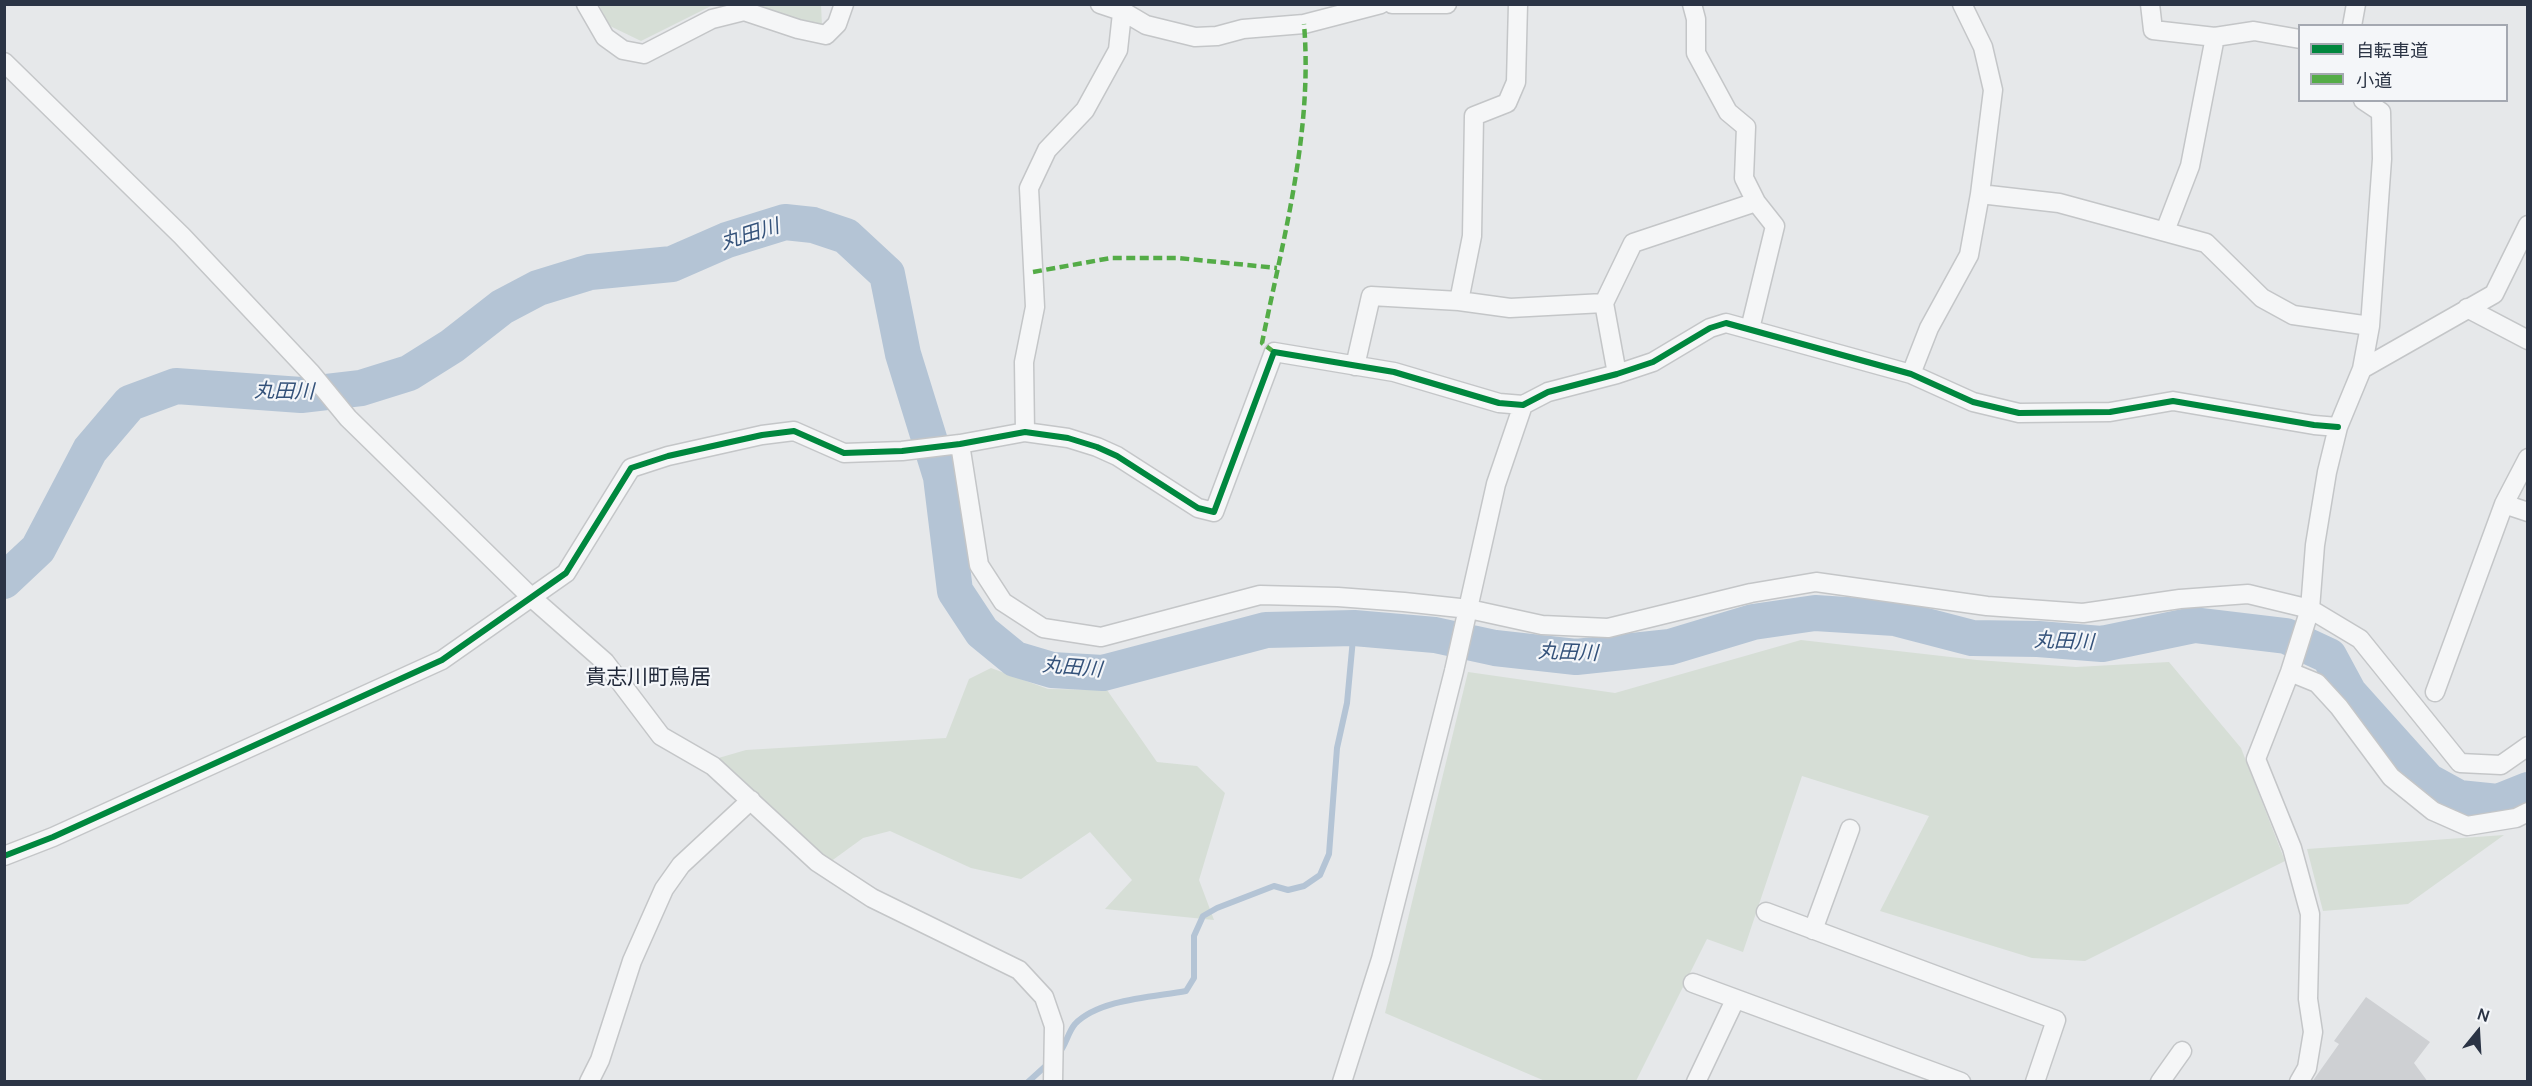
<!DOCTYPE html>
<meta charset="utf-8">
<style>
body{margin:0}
#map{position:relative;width:2532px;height:1086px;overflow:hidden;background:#e6e8ea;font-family:Manrope,"Noto Sans JP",sans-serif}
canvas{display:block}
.frame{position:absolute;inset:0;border:6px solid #2b3445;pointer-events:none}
.legend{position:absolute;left:2298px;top:24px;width:210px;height:78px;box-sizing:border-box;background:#f4f6f9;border:2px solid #a4a8b1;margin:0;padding:8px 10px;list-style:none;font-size:18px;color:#2b3445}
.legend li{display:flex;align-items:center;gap:12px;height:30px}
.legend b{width:30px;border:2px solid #a4a8b1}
.north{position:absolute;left:2448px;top:1002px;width:60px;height:60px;-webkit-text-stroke:4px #f4f6f9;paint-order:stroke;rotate:18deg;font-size:16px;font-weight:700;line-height:24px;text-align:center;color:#2b3445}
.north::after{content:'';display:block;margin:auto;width:21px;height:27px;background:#2b3445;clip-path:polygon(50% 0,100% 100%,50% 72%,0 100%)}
</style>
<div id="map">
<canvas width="2532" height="1086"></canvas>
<div class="frame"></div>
<ul class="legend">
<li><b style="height:8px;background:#00873e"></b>自転車道</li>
<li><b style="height:8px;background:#54ac47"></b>小道</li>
</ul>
<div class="north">N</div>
</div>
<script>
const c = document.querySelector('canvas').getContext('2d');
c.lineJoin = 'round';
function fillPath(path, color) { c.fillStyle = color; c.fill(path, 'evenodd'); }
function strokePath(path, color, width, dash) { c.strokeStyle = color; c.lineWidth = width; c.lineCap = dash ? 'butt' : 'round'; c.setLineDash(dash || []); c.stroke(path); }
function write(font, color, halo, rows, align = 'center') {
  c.font = font + ' Manrope,"Noto Sans JP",sans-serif'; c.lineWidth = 4.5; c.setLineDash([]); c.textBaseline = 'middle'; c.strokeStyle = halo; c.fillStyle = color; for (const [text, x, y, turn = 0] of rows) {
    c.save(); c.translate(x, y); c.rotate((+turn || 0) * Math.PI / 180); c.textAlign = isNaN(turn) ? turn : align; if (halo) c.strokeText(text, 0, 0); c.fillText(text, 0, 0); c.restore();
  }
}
fillPath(new Path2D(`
 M599,5H713L641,41L610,26Z
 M733,5H821L822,26Z
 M1801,640L1977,660L2076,667L2169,662L2241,748L2285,861L2085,961L2032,958L1880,911L1929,816L1802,776L1743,952L1707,939L1636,1081H1545L1385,1013L1468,672L1615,693Z
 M991,668L1048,689L1107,690L1157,762L1197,766L1225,793L1199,880L1214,920L1105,909L1132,880L1090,832L1021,879L971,868L890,831L863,838L830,862L715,759L746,750L946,738L969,679Z
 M2504,835L2408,904L2323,911L2307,849Z`), '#d6ded6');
strokePath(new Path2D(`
 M1059,1053C1066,1045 1068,1032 1075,1024C1099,999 1154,997 1186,991L1194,978V936L1203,916L1217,908L1274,886L1288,890L1304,886L1320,875L1329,854L1337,748L1347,703L1354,628
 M1028,1082L1050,1062`), '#b4c4d5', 6);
strokePath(new Path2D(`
 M4,581L38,549L90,450L130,403L176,386L301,395L361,388L409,373L452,346L502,307L538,288L590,272L672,264L727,240L785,222L813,225L846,236L887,274L903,354L941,477L955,591L982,632L1015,659L1052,670L1103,673L1266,630L1354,628L1435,635L1495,648L1576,657L1670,647L1753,622L1815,613L1895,618L1972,638L2038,639L2102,644L2194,625L2286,636L2329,656L2349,693L2428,781L2459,798L2498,802L2528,790`), '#b4c4d5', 36);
fillPath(new Path2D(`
 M2366,997L2430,1042L2414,1063L2428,1082H2312L2339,1044L2334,1041Z`), '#ced0d3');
const minor = new Path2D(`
 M586,4L605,37L623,50L644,54L712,19L744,11L798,29L826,35L837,24L844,4
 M1100,4L1124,12L1146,25L1195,37L1217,36L1243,29L1304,24L1381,4
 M1392,4H1447
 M1692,4L1696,19V53L1728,112L1746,127L1744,178L1756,202L1775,226L1750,329
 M2150,4L2153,30L2215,37L2254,31L2300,39
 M2352,26L2356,4
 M4,62L182,236L311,373L348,418L531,597L605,662L661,736L713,766L817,862L872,898L1019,970L1044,997L1054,1026L1053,1082
 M1980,194L2059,203L2206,243L2262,298L2293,315L2370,326
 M2165,231L2190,166L2215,37
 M1459,301L1510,308L1604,303
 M2467,308L2528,340
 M1355,366L1371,296L1459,301L1472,236L1474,116L1507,103L1516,82L1518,4
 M2362,369L2494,294L2528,225
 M1617,374L1604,303L1633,243L1756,202
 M1911,374L1929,328L1969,255L1980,194L1993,90L1983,47L1962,4
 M1025,432L1024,362L1035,307L1029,188L1047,150L1085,110L1118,50L1123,4
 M960,444L979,565L1003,602L1043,628L1101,637L1260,595L1338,597L1404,602L1469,609L1542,625L1608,628L1751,593L1816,582L1987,606L2083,613L2180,599L2248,594L2310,609L2360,639L2460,763L2501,765L2528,746
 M2504,504L2528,512
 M2290,672L2317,683L2339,707L2391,777L2433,811L2467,826L2516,818L2528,812
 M2435,692L2504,504L2528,458
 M4,856L53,837L442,660L566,573L631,468L668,456L762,435L794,431L844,453L902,451L960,444L1025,432L1068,438L1097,447L1117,456L1198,508L1214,512L1274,352L1394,372L1499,403L1523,405L1548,392L1617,374L1653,362L1710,328L1726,323L1911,374L1973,402L2019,413L2110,412L2173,401L2314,425L2338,427
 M1766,912L2056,1020L2035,1082
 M1813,930L1850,829
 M1693,983L1961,1082
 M589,1082L600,1060L632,961L664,889L681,865L751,800
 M1342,1082L1381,959L1454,671L1496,484L1523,405
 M1696,1082L1735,1000
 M2160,1082L2182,1051
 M2299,1082L2307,1068L2313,1032L2308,999L2310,914L2292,848L2256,759L2290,672L2310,609L2315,545L2327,472L2338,427L2362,369L2370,326L2382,159L2381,112L2363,100`);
strokePath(minor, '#c4c6c8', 21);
strokePath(minor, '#f5f6f7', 18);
strokePath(new Path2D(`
 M1033,272L1111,258H1178L1277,268
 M1274,352L1262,343C1283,239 1313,132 1304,24`), '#54ac47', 4.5, [9, 4.5]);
strokePath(new Path2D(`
 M4,856L53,837L442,660L566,573L631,468L668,456L762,435L794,431L844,453L902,451L960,444L1025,432L1068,438L1097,447L1117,456L1198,508L1214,512L1274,352L1394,372L1499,403L1523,405L1548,392L1617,374L1653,362L1710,328L1726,323L1911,374L1973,402L2019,413L2110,412L2173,401L2314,425L2338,427`), '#00873e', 6);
write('italic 20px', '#34527a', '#f4f6f9', [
 ["丸田川",750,235,-17],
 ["丸田川",284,392,1],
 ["丸田川",2064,642,2],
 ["丸田川",1568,653,2],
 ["丸田川",1072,668,5]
]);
write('21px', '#1d2536', '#f4f6f9', [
 ["貴志川町鳥居",648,678]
]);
</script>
